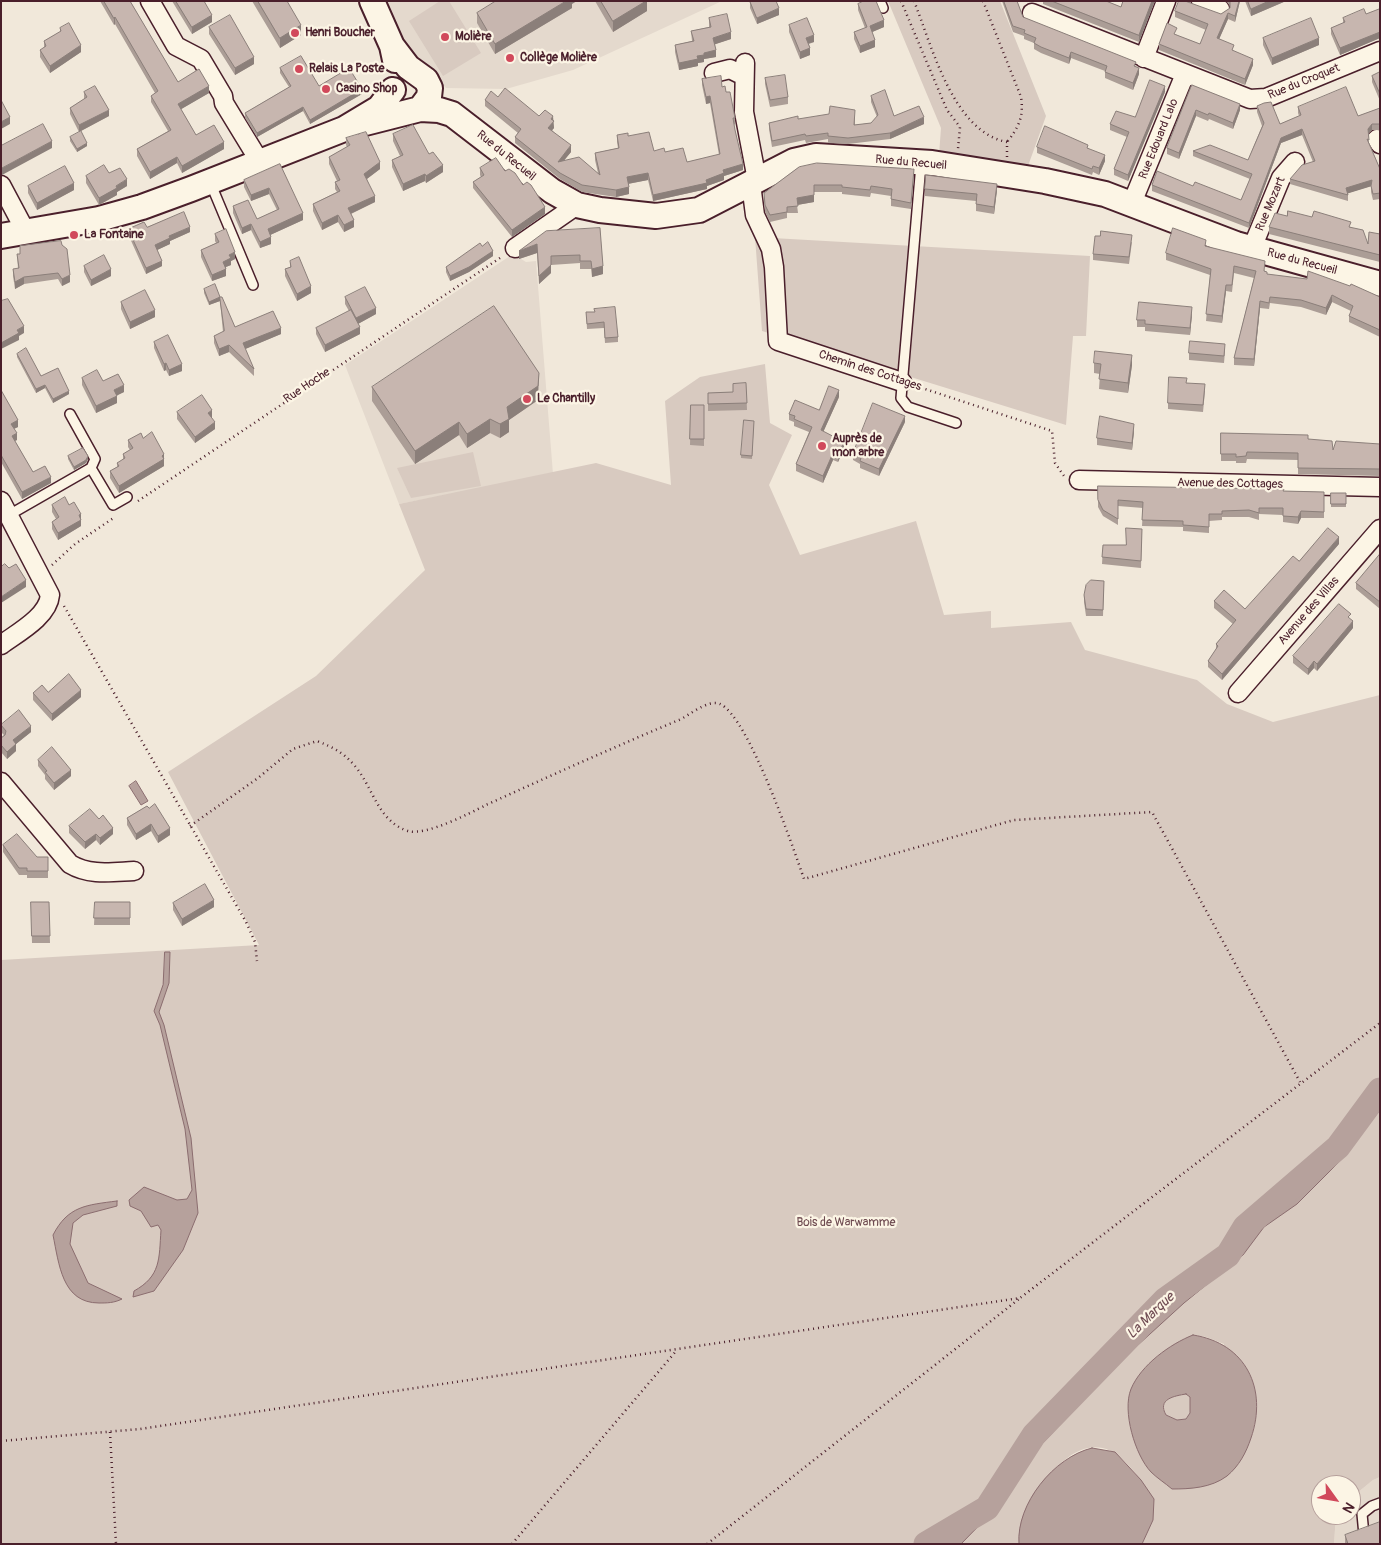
<!DOCTYPE html>
<meta charset="utf-8">
<style>
body{margin:0}
#map{position:relative;width:1381px;height:1545px;overflow:hidden;background:#f1e8da;font-family:Pangolin,sans-serif}
canvas{display:block}
.frame{position:absolute;inset:0;border:2px solid #4a1f2b;pointer-events:none}
.north{position:absolute;left:1311px;top:1475px;width:50px;height:50px;box-sizing:border-box;background:#fcf5e5;border:1px solid #b59f9b;border-radius:50%;rotate:122deg;font-size:14px;font-weight:700;line-height:20px;text-align:center;color:#4a1f2b}
.north::after{content:'';display:block;margin:auto;width:18px;height:22px;background:#d1495b;clip-path:polygon(50% 0,100% 100%,50% 72%,0 100%)}
</style>
<div id="map">
<canvas width="1381" height="1545"></canvas>
<div class="frame"></div>
<div class="north">N</div>
</div>
<script>
const c = document.querySelector('canvas').getContext('2d');
c.lineJoin = 'round';
function fillPath(path, color) { c.fillStyle = color; c.fill(path, 'evenodd'); }
function strokePath(path, color, width, dash) { c.strokeStyle = color; c.lineWidth = width; c.lineCap = dash ? 'butt' : 'round'; c.setLineDash(dash || []); c.stroke(path); }
function write(font, color, halo, rows, align = 'center') {
  c.font = font + ' Pangolin,sans-serif'; c.lineWidth = 4.5; c.setLineDash([]); c.textBaseline = 'middle'; c.strokeStyle = halo; c.fillStyle = color; for (const [text, x, y, turn = 0] of rows) {
    c.save(); c.translate(x, y); c.rotate((+turn || 0) * Math.PI / 180); c.textAlign = isNaN(turn) ? turn : align; if (halo) c.strokeText(text, 0, 0); c.fillText(text, 0, 0); c.restore();
  }
}
fillPath(new Path2D(`
 M386,1H722L573,70L506,89L446,88L406,45Z
 M513,254L526,262L536,261L553,474L399,504L345,365Z
 M1380,1477V1544H1334L1336,1515H1351V1498L1373,1480Z`), '#e4d9cd');
fillPath(new Path2D(`
 M440,1H449L481,53L443,76L409,21Z
 M888,1H1000L1046,116L1028,166L939,155L941,128Z
 M755,237L1090,256L1086,336H1073L1066,425L762,331Z
 M765,364L770,423L792,435L769,485L800,555L916,521L944,615L991,611V628L1071,622L1085,650L1197,680L1227,704L1273,722L1380,695V1477L1373,1480L1351,1498V1485H1321V1515H1336L1334,1544H1142C1150,1530 1146,1520 1144,1504C1141,1479 1141,1479 1124,1461C1078,1413 1022,1502 1019,1544H1V960L259,945L168,772L316,676L425,570L399,504L596,463L671,485L665,401L700,377ZM1193,1335L1206,1337L1224,1344L1172,1489C1159,1472 1144,1454 1133,1435C1130,1430 1131,1423 1130,1417C1124,1374 1160,1352 1193,1335Z
 M473,452L481,486L411,498L397,468Z
 M1186,1393L1190,1397V1413L1186,1419L1177,1420L1166,1415C1158,1399 1173,1396 1186,1393Z`), '#d8cac0');
const water = new Path2D(`
 M136,781L148,801L141,805L129,786Z
 M165,952H170L169,983L159,1012L164,1025L191,1138L198,1213L183,1250L154,1291L133,1297L134,1291C161,1276 159,1259 161,1230L158,1225L151,1227L141,1211L130,1206L129,1200L144,1187L177,1200L187,1199L192,1190L185,1129L160,1025L154,1011L163,985Z
 M1380,1097V1110L1337,1164L1297,1204L1264,1227L1243,1255L1184,1303L1116,1365L1041,1445L999,1505L961,1544H947L964,1532L991,1504L1022,1457L1100,1370L1175,1299L1227,1259L1244,1230L1300,1188L1328,1161Z
 M117,1201V1206L83,1215L73,1223L70,1244L88,1283L122,1299C114,1303 107,1303 99,1303C62,1303 59,1264 53,1235C68,1206 86,1205 117,1201Z
 M1193,1335C1246,1343 1268,1389 1251,1438C1246,1453 1239,1466 1227,1476C1211,1488 1190,1489 1172,1489C1165,1483 1157,1478 1151,1472C1135,1455 1122,1411 1131,1389C1141,1365 1170,1344 1193,1335ZM1186,1394L1190,1397V1413L1186,1419L1177,1420L1166,1415C1157,1399 1174,1396 1186,1394Z
 M1092,1448L1115,1452L1141,1480L1154,1499L1153,1520L1142,1544H1019C1016,1504 1054,1457 1092,1448Z`);
fillPath(water, '#b6a19c');
strokePath(water, '#8b6d6f', 1);
strokePath(new Path2D(`
 M926,1544L987,1508L1034,1435L1165,1300L1228,1255L1245,1227L1338,1147L1380,1090`), '#b6a19c', 25);
const lane = new Path2D(`
 M880,1L883,8
 M921,164L901,398L908,407L956,423
 M210,182L253,285
 M70,414L95,459L91,468
 M9,515L91,468L113,505L127,497
 M1364,1535L1362,1514L1372,1506L1380,1503`);
const street = new Path2D(`
 M150,1L176,46L201,59L223,96L224,103L260,162
 M1201,1L1220,9
 M1032,13L1250,99L1266,98L1380,51
 M1144,58L1166,1
 M745,63L744,112L757,180
 M714,73L730,69L744,76
 M1377,139L1380,144
 M751,184L755,215L771,249L774,267L778,341L902,382
 M1,185L26,232
 M1132,203L1185,74
 M515,248L577,205
 M1252,248L1281,178L1295,162
 M1079,480L1380,487
 M1,501L50,595C48,617 17,633 1,645
 M1238,693L1380,529
 M1,782L70,864C90,876 112,872 134,871`);
const secondary = new Path2D(`
 M372,1L392,46L395,60
 M420,109L439,110L452,114L552,191L577,205L600,210L656,216L699,210L794,161L816,156L932,163L1045,181L1105,194L1236,244L1380,284
 M365,123L420,109L429,97L430,88L426,80L408,67L392,46
 M1,236L99,219L142,207L191,189L344,129L379,108L393,90`);
strokePath(lane, '#4a1f2b', 12);
strokePath(street, '#4a1f2b', 21);
strokePath(secondary, '#4a1f2b', 28);
strokePath(new Path2D(`
 M901,1L947,110L960,127L958,149
 M914,1C932,46 953,132 1007,142V157
 M983,1L1021,97C1024,116 1019,127 1007,142
 M916,386L1052,431L1055,463L1064,476
 M138,501L503,256
 M52,565L75,544L115,517
 M64,606L246,922L255,942L257,961
 M190,826L258,778L293,749L317,741C332,747 343,752 354,765C373,786 377,821 408,831C426,836 468,814 486,805C550,776 614,747 679,720C690,715 708,699 720,704C748,716 793,847 804,879L1014,820L1152,812L1300,1082
 M110,1432L116,1544
 M1,1441L140,1429L1020,1298L1380,1023
 M512,1544L677,1350
 M707,1544L1019,1299`), '#4a1f2b', 2.5, [1, 4]);
strokePath(lane, '#fcf5e5', 9);
strokePath(street, '#fcf5e5', 18);
strokePath(secondary, '#fcf5e5', 24);
fillPath(new Path2D(`
 M100,1H130L178,82L209,93L181,109L196,135L224,149L182,173L177,163L150,179L137,156V149L168,131L151,102V96L155,93L115,24L114,25Z
 M172,1H204L212,22L192,34Z
 M252,1H287L301,35L280,48Z
 M595,1H647V11L613,32Z
 M750,1L779,15L757,24L750,8Z
 M1002,1H1017L1023,17L1136,66L1139,74L1133,90L1105,78V71L1071,58L1069,64L1041,53L1034,49V43L1024,39V36L1013,32Z
 M1043,1H1106L1121,7L1123,1H1155L1139,42L1043,4Z
 M1226,1H1240L1235,22L1228,19L1219,39L1234,51L1253,65L1245,85L1159,50V44L1177,34L1176,35L1200,44L1206,30L1175,17V11L1221,14L1230,8V6Z
 M1245,1H1286L1251,16Z
 M572,4V8L495,54L477,23V13Z
 M858,4L884,27L872,32L875,47L860,53L854,39V32L865,28L858,10Z
 M1380,10V38L1340,55L1331,34V28L1343,23V18L1366,14Z
 M709,18L731,39L715,44L716,57L704,59V62L698,63V66L679,70L675,52V45L692,41L691,31L709,27Z
 M789,25L814,42L809,44L810,55L800,59L789,32Z
 M209,27L254,64L235,75L209,34Z
 M60,28L81,52L50,73L40,57V50L44,48V41L60,32Z
 M1263,38L1319,45L1272,65L1263,45Z
 M280,68L319,86L362,94L310,124L303,111L257,137L245,118V113L289,87L280,73Z
 M1380,72V101L1372,82V76Z
 M765,78L788,97V104L770,107L765,84Z
 M702,79L722,87L726,92L735,118V124L734,125L743,170L724,176V180L707,186V189L653,201L648,180L628,184L629,194L616,197L582,192L560,179L515,143V137L518,133L485,106V100L498,97L539,116L553,121L554,128L552,130L571,152L564,160L598,173L595,160V153L618,148L617,142V135L628,136L654,151L665,152L687,162L719,155L710,103L706,104L702,85Z
 M1192,85L1240,110L1233,129L1209,119L1208,121L1196,116L1179,159L1167,154V148Z
 M84,92L109,116L79,132L70,114V108L84,99Z
 M1165,92L1128,181L1114,175V169L1127,137L1110,130V124L1135,117Z
 M871,96L894,116L924,124L890,139L848,144L828,143V139L806,143L805,140L772,147L769,129V123L798,119L855,117V125L871,123L877,117L871,102Z
 M1257,106L1280,124L1299,116L1298,113V107L1358,116L1380,108V130H1372L1368,134L1369,143L1380,169V199L1373,200L1371,192V186L1348,193V201L1290,184V179L1313,162L1302,135L1281,143L1249,228L1152,191V185L1193,186L1241,200L1250,179L1193,156V151L1248,160L1262,126L1257,112Z
 M393,134L429,154L443,172L426,183L425,181L403,191L392,167V160L400,156L393,141Z
 M70,137L87,146L77,152L70,141Z
 M346,138L380,169L367,179L375,202L351,214L354,227L344,232L338,222L322,230L313,211V204L337,192L335,189V182L337,181L329,164V157L347,147L346,145Z
 M1037,147L1088,148L1105,161L1099,175L1093,172L1092,175L1037,153Z
 M280,164L303,220L270,235L271,244L260,248L251,230L242,234L233,213V206L257,219L277,210L269,194L251,201L244,187V180Z
 M799,167L914,176L911,209L891,206V196L871,193L870,197L842,194V192H814V202L797,205L798,213H787V218L770,222L765,212L764,193Z
 M480,168L505,171L523,185L545,214L512,237L473,188V182L481,177L480,175Z
 M109,173L127,186L117,192V195L99,205L86,183V176Z
 M28,186L74,190L37,210L28,193Z
 M925,189L997,190L994,214L976,211V201L925,196Z
 M1287,216L1351,227L1368,244L1380,234V262L1269,234V227Z
 M147,227L190,232L170,241V244L157,250L162,266L146,274L128,234V229Z
 M600,228L603,274L592,277L591,269H580V263L551,265V273L539,284L537,253L519,259V251Z
 M215,234L235,259L231,261V265L226,267V276L212,281L201,257V250L216,243L215,241Z
 M1132,242L1129,264L1093,260V254Z
 M62,245L70,282L62,286L58,279L24,284L15,289L13,276V269H18L17,254H20V246Z
 M482,246L493,256L469,272L450,281L446,272V267Z
 M1206,246L1265,271L1267,274L1380,297V337L1349,322V316L1351,311L1332,302L1326,315L1301,307L1270,303L1269,309L1260,308L1254,366L1234,365V358L1254,278L1234,273L1232,292L1226,291L1222,323L1206,321L1210,275L1166,260V253Z
 M290,261L311,293L297,301L285,276V269L290,267Z
 M84,266L111,276L91,286L84,272Z
 M204,289L220,297L235,327L281,334L245,349L254,369V376L229,352L219,356L214,343V336L223,332L220,301L209,305L204,293Z
 M345,297L376,314L358,324L360,334L325,352L316,334V328L349,311L345,304Z
 M121,302L155,317L130,329L121,309Z
 M586,312H595L618,337V342L605,343L604,328L587,329Z
 M1192,314L1190,335L1145,331V327H1137V320Z
 M154,342L182,371L169,376L166,370L164,371L154,348Z
 M1225,351L1224,363L1189,360V353Z
 M17,354L41,376L69,394L53,403L45,388L36,393L17,357Z
 M1094,363L1132,365L1128,393L1099,389L1100,374L1094,373Z
 M82,378L103,381L124,392L117,395V403L96,413L82,385Z
 M746,383L747,410L708,411V393L733,392Z
 M1187,383L1205,391L1203,412L1168,409V403Z
 M372,387L538,400L509,420V432L500,438L490,433L467,448L459,435L415,464L372,401Z
 M1,390L18,427L14,429L17,440L15,441L33,472L51,483L22,499L1,462Z
 M839,397L823,432L844,449L838,462L833,460L823,483L796,471V464L809,432L794,426V422L789,420V414L819,410Z
 M691,405H704V446L690,445Z
 M177,412L212,417L211,418L215,429L195,443L177,419Z
 M754,421L752,459L741,458V455Z
 M905,422L879,476L860,468V464L853,460V454Z
 M1134,431L1132,450L1097,445V438Z
 M1221,433L1308,439L1333,450L1380,444V476L1298,474V460L1247,459L1246,463H1236V461H1221Z
 M143,438L164,461V466L119,493L110,478V471L117,467V463L123,460V454L130,450L128,447V440Z
 M68,456L88,459L86,463L74,470L68,459Z
 M1098,486L1324,492V518H1301L1298,524L1283,522V515L1259,514V520L1249,517H1222V520L1209,521V533L1183,531V527L1142,526L1143,508L1118,506V525L1103,516L1098,507Z
 M1331,493H1346V507H1331Z
 M52,505H69L81,514V526L58,540L52,529V522L56,519L52,512Z
 M1142,529L1141,568L1102,564L1103,545H1126Z
 M1339,544L1222,680L1208,667V661L1216,650V644L1233,624L1214,608V601L1245,609L1299,561Z
 M1380,554V609L1356,589V583Z
 M1104,581L1103,616H1086L1084,602V595Z
 M1353,628L1317,671L1314,668L1308,675L1293,663V656Z
 M48,692L81,697L52,721L33,700V693Z
 M1,725L31,732L16,744V751L7,759L1,752V738L4,735L1,732Z
 M38,760L71,776L54,790L45,779V775L38,766Z
 M147,806L170,835L158,843L151,831L136,840L127,825V818Z
 M99,819L113,834L100,845L96,840L85,849L69,833V826Z
 M3,845L37,857H48V878H27V875H19L3,852Z
 M31,902H49L50,943H32Z
 M95,902H130V925H94Z
 M173,903L214,907L182,926L173,910Z
 M1345,1535L1380,1544H1345Z`), '#ab9d96');
fillPath(new Path2D(`
 M566,1H577L572,4V8L495,54V44Z
 M646,1H647V11L613,32V21Z
 M1152,1H1155L1139,42V35Z
 M1239,1H1240L1235,22V16Z
 M1269,1H1286L1251,16V9Z
 M779,8V15L757,24V18Z
 M1228,13V19L1217,44V38Z
 M212,15V22L192,34V27Z
 M115,17V24L114,25V18Z
 M884,20V27L870,33V26Z
 M301,25V35L280,48V38Z
 M731,32V39L713,45V38Z
 M1380,32V38L1340,55V48Z
 M814,35V42L806,44V38Z
 M1319,38V45L1272,65V58Z
 M875,40V47L860,53V46Z
 M81,45V52L50,73V66Z
 M810,48V55L800,59V52Z
 M716,50V57L704,59V62L698,63V66L679,70V63L697,56L704,53Z
 M1071,52V58L1069,64V58Z
 M254,57V64L235,75V68Z
 M1253,59V65L1245,85V79Z
 M1139,68V74L1133,90V83Z
 M209,86V93L178,111V104Z
 M1165,86V92L1128,181V175Z
 M362,89V94L310,124V120Z
 M710,96V103L706,104V97Z
 M1240,104V110L1233,129V123Z
 M303,107V111L257,137V133Z
 M109,110V116L79,132V125Z
 M1196,110V116L1179,159V153Z
 M553,116L554,128L548,135V128L551,119Z
 M10,117V124L1,129V122Z
 M924,117V124L890,139V133Z
 M1372,124V130L1368,134V129Z
 M1302,129V135L1281,143L1249,228V223L1281,138Z
 M52,141V148L2,175V168Z
 M224,142V149L182,173V166Z
 M87,143V146L77,152V149Z
 M571,145V152L558,168V162Z
 M1105,155V161L1099,175V168Z
 M177,157V163L150,179V172Z
 M380,162V169L364,181V174Z
 M743,164V170L724,176V180L707,186V189L653,201V195L706,180L723,170Z
 M443,165V172L426,183V176Z
 M648,173V180L627,184V177Z
 M425,174V181L403,191V184Z
 M127,179V186L117,192V195L99,205V198Z
 M1372,180V186L1346,194V188Z
 M74,183V190L37,210V203Z
 M997,184V190L994,214V207Z
 M629,187V194L616,197V190Z
 M269,188V194L251,201V195Z
 M814,195V202L797,205V198Z
 M375,196V202L348,215V208Z
 M545,207V214L512,237V230Z
 M303,213V220L268,236V229Z
 M338,215V222L322,230V223Z
 M354,220V227L344,232V225Z
 M251,224V230L242,234V228Z
 M190,227V232L170,241V244L155,251V245L169,236Z
 M271,237V244L260,248V242Z
 M537,244V253L519,259V251Z
 M493,251V256L469,272L450,281V276Z
 M235,252V259L231,261V265L223,268V262L229,255Z
 M162,261V266L146,274V268Z
 M551,265V273L539,284V276Z
 M603,266V274L592,277V269Z
 M111,269V276L91,286V280Z
 M226,269V276L212,281V275Z
 M70,275V282L62,286V279Z
 M24,277V284L15,289V282Z
 M1226,285V291L1222,323V316Z
 M311,286V293L297,301V294Z
 M1332,295V302L1326,315V308Z
 M220,297V301L209,305V302Z
 M1260,301V308L1254,366V359Z
 M1192,307V314L1190,335V328Z
 M376,308V314L356,325V318Z
 M155,310V317L130,329V322Z
 M24,326V333L19,336V340L1,349V343L17,330Z
 M360,327V334L325,352V345Z
 M281,328V334L243,350V343Z
 M229,345V352L219,356V349Z
 M1132,355V365L1128,393V383Z
 M166,363V370L164,371V364Z
 M182,364V371L169,376V370Z
 M539,373L538,400L509,420V432L500,438V424L507,407Z
 M45,385V388L36,393V389Z
 M124,385V392L114,397V390Z
 M839,390V397L821,437V430Z
 M69,391V394L53,403V399Z
 M117,396V403L96,413V406Z
 M212,410V417L208,420V413Z
 M905,416V422L879,476V469Z
 M490,419V433L467,448V434Z
 M18,420V427L11,430V424Z
 M215,422V429L195,443V437Z
 M459,422V435L415,464V451Z
 M1134,424V431L1132,450V443Z
 M17,433V440L12,442V436Z
 M844,442V449L838,462V455Z
 M833,453V460L823,483V476Z
 M164,454V466L119,493V486Z
 M88,456V459L86,463L74,470V467Z
 M51,477V483L22,499V492Z
 M1301,511V518L1298,524V517Z
 M81,514V526L58,540V533Z
 M1339,537V544L1222,680V674Z
 M26,580V587L1,603V597Z
 M1353,621V628L1317,671V664Z
 M1314,661V668L1308,675V669Z
 M81,690V697L52,721V714Z
 M31,726V732L16,744V751L7,759V752L13,740Z
 M71,770V776L54,790V783Z
 M151,824V831L136,840V834Z
 M113,828V834L100,845V838Z
 M170,828V835L158,843V836Z
 M96,834V840L85,849V842Z
 M214,900V907L182,926V919Z`), '#8b7f7a');
const building = new Path2D(`
 M104,1H130L178,82L199,69L209,86L178,104L196,135L214,125L224,142L182,166L177,157L150,172L137,149L171,130L151,96L158,91L115,17L114,18Z
 M176,1H204L212,15L192,27Z
 M258,1H287L301,25L280,38Z
 M496,1H566L495,44L477,13Z
 M601,1H646L613,21Z
 M750,1H776L779,8L757,18Z
 M864,1H876L884,20L870,26L875,40L860,46L854,32L867,27L858,4Z
 M1004,1H1017L1023,17L1136,62L1134,66L1139,68L1133,83L1105,72L1107,66L1071,52L1069,58L1041,47L1034,43L1036,38L1024,33L1025,30L1013,26Z
 M1052,1H1106L1121,7L1123,1H1152L1139,35Z
 M1179,1H1185L1221,14L1230,8V1H1239L1235,16L1228,13L1217,38L1234,45L1232,50L1253,59L1245,79L1159,44L1167,23L1177,28L1174,34L1200,44L1208,24L1175,11Z
 M1248,1H1269L1251,9Z
 M1364,9L1366,14L1379,9L1380,10V32L1340,48L1331,28L1345,22L1343,18Z
 M727,14L731,32L713,38L716,50L704,53V55L697,56L698,59L679,63L675,45L694,41L691,31L711,27L709,18Z
 M230,15L254,57L235,68L209,27Z
 M807,18L814,35L806,38L810,48L800,52L789,25Z
 M1311,18L1319,38L1272,58L1263,38Z
 M69,23L81,45L50,66L40,50L46,46L44,41L61,31L60,28Z
 M301,56L319,86L349,68L362,89L310,120L303,107L257,133L245,113L291,86L280,68Z
 M1380,72V94L1372,76Z
 M785,75L788,97L770,100L765,78Z
 M721,76L722,87L725,86L726,92H730L735,118H733L735,130L743,164L723,170L724,173L706,180L707,183L653,195L648,173L627,177L629,187L616,190L582,185L560,173L515,137L521,129L485,100L491,91L498,97L505,88L539,116L545,110L553,116L551,119L554,121L548,128L571,145L558,162L579,157L600,175L595,153L619,148L617,135L628,133V136L649,132L654,151L664,148L665,152L683,148L687,162L720,154L710,96L706,97L702,79Z
 M1150,80L1165,86L1128,175L1114,169L1129,132L1110,124L1116,111L1135,117Z
 M1192,85L1240,104L1233,123L1209,113L1208,115L1196,110L1179,153L1167,148Z
 M95,86L109,110L79,125L70,108L87,97L84,92Z
 M1346,87L1358,116L1380,108V124H1372L1368,129L1369,140L1367,139L1380,169V193L1373,194L1371,186L1372,180L1346,188L1348,195L1290,179L1302,165L1315,161L1302,129L1281,138L1249,223L1152,185L1157,171L1193,186L1195,182L1241,200L1252,174L1193,151L1210,145L1248,160L1264,123L1257,106L1264,103L1271,102L1280,124L1301,115L1298,107Z
 M885,90L894,116L919,106L924,117L890,133L848,138L828,136V133L806,136L805,134L772,141L769,123L798,116V119L829,114L830,106L855,110L854,125L871,123L878,115L871,96Z
 M1,100L10,117L1,122Z
 M43,124L52,141L2,168L1,166V146Z
 M413,125L429,154L433,152L443,165L426,176L425,174L403,184L392,160L403,155L393,134Z
 M1045,126L1088,145L1087,148L1105,155L1099,168L1093,166L1092,169L1037,147Z
 M81,131L87,143L77,149L70,137Z
 M366,132L380,162L364,174L375,196L348,208L354,220L344,225L338,215L322,223L313,204L340,191L335,182L340,180L329,157L350,145L346,138Z
 M496,158L505,171L509,169L515,173L523,185L527,182L531,185L545,207L512,230L473,182L484,175L480,168Z
 M817,163L914,169L911,203L891,199L892,189L871,186L870,190L842,187V185H814V195L797,198L798,206L787,207V212L770,215L765,205L764,193L799,167Z
 M280,164L303,213L268,229L271,237L260,242L251,224L242,228L233,206L248,200L257,219L279,209L269,188L251,195L244,180Z
 M104,165L109,173L120,168L127,179L116,186L117,188L99,198L86,176Z
 M65,166L74,183L37,203L28,186Z
 M926,175L997,184L994,207L976,204L977,194L925,189Z
 M1288,211L1312,217L1314,211L1351,222L1349,227L1363,230L1368,244L1369,232L1380,234V255L1269,227L1275,213L1287,216Z
 M184,212L190,227L169,236L170,238L155,245L162,261L146,268L128,229L144,222L147,227Z
 M600,228L603,266L592,269L591,261H580V255L551,256V265L539,276L537,244L519,251L546,231Z
 M1173,228L1206,240L1205,246L1265,261L1264,271L1267,272V274L1307,279L1308,271L1350,286L1351,284L1380,297V330L1349,316L1353,306L1332,295L1326,308L1301,300L1270,297L1269,303L1260,301L1254,359L1234,358L1256,271L1234,266L1232,285H1226L1222,316L1206,314L1211,269L1166,253Z
 M226,229L235,252L229,255L231,258L223,262L226,269L212,275L201,250L219,242L215,234Z
 M1101,231L1132,235L1129,257L1093,254L1095,236H1100Z
 M61,241L62,245L67,249L70,275L62,279L58,273L24,277L15,282L13,269L19,268L17,254H20V246Z
 M488,242L493,251L469,267L450,276L446,267L480,243L482,246Z
 M104,255L111,269L91,280L84,266Z
 M299,257L311,286L297,294L285,269L291,267L290,261Z
 M215,284L220,297L209,302L204,289Z
 M365,287L376,308L356,318L345,297Z
 M145,290L155,310L130,322L121,302Z
 M220,297H222L235,327L273,311L281,328L243,343L254,369L229,345L219,349L214,336L224,331Z
 M8,299L24,326L17,330L19,333L1,343V301Z
 M1139,302L1192,307L1190,328L1145,324V320H1137Z
 M494,306L539,373L538,386L507,407L509,419L500,424L490,419L467,434L459,422L415,451L372,387Z
 M615,307L618,337L605,338L604,322L587,324L586,312H595L594,309Z
 M351,310L360,327L325,345L316,328Z
 M168,335L182,364L169,370L166,363L164,364L154,342Z
 M1190,341L1225,344L1224,356L1189,353Z
 M26,348L41,376L58,368L69,391L53,399L45,385L36,389L17,354Z
 M1095,351L1132,355L1128,383L1099,379L1101,364L1094,363Z
 M97,370L103,381L118,374L124,385L114,390L117,396L96,406L82,378Z
 M1169,377L1187,378L1186,383L1205,384L1203,405L1168,403Z
 M746,383L747,403L708,404V393L733,392V384Z
 M829,386L839,390L821,430L844,442L838,455L833,453L823,476L796,464L812,427L794,419L795,416L789,414L795,400L819,410Z
 M1,390L18,420L11,424L17,433L12,436L33,472L45,466L51,477L22,492L1,455Z
 M202,395L212,410L208,413L215,422L195,437L177,412Z
 M873,403L905,416L879,469L860,461L861,458L853,454Z
 M691,405H704V439H690Z
 M1100,416L1134,424L1132,443L1097,438Z
 M744,420L754,421L752,456L741,455Z
 M152,432L164,454L162,456L164,459L119,486L110,471L119,466L117,463L125,458L123,454L133,448L128,440L141,433L143,438Z
 M1221,433L1308,435V439L1332,441L1333,450L1336,441L1380,444V469L1298,468V453L1247,452L1246,456L1236,457V454H1221Z
 M83,448L88,456L86,460L74,467L68,456Z
 M1098,486L1284,489L1283,491L1324,492V512L1301,511L1298,517L1283,516V508H1259V513L1249,510L1222,511V514H1209V527L1183,525V521L1142,520L1143,502L1118,500V519L1103,510L1098,500Z
 M1331,493H1346V504H1331Z
 M65,497L69,505L74,502L81,514L79,515L81,520L58,533L52,522L59,517L52,505Z
 M1126,528L1142,529L1141,561L1102,557L1103,545H1126Z
 M1328,528L1339,537L1222,674L1208,661L1218,646L1216,644L1236,620L1214,601L1224,590L1245,609L1293,556L1299,561Z
 M1380,554V602L1356,583Z
 M5,564L9,568L16,564L26,580L1,597V567Z
 M1091,580L1104,581L1103,610L1086,609L1084,595L1086,585Z
 M1339,604L1351,614L1348,617L1353,621L1317,664L1314,661L1308,669L1293,656Z
 M69,674L81,690L52,714L33,693L42,685L48,692Z
 M19,710L31,726L13,740L16,744L7,752L1,745V738L5,735L6,731L1,725Z
 M52,747L71,770L54,783L45,772L47,771L38,760Z
 M155,804L170,828L158,836L151,824L136,834L127,818L147,806L149,808Z
 M90,809L99,819L103,815L113,828L100,838L96,834L85,842L69,826Z
 M17,834L37,857H48V871H27V868H19L3,845Z
 M205,884L214,900L182,919L173,903Z
 M31,902H49L50,936H32Z
 M95,902H130V918H94Z
 M1380,1522V1544H1348L1345,1535Z`);
fillPath(building, '#c7b6af');
strokePath(building, '#8b7f7a', 1);
for (const [x, y, r, color] of [
 [295,33,5,"#d1495b"],
 [445,37,5,"#d1495b"],
 [510,58,5,"#d1495b"],
 [299,69,5,"#d1495b"],
 [326,89,5,"#d1495b"],
 [74,235,5,"#d1495b"],
 [527,399,5,"#d1495b"],
 [822,446,5,"#d1495b"]
]) { const dot = new Path2D(); dot.arc(x, y, r, 0, 2 * Math.PI); c.fillStyle = color; c.fill(dot); strokePath(dot, '#fcf5e5', 2); }
write('bold 12px', '#4a1f2b', '#fcf5e5', [
 ["Henri Boucher",305,33],
 ["Molière",455,37],
 ["Collège Molière",520,58],
 ["Relais La Poste",309,69],
 ["Casino Shop",336,89],
 ["La Fontaine",84,235],
 ["Le Chantilly",537,399],
 ["Auprès de",832,439],
 ["mon arbre",832,453]
], 'left');
write('12px', '#4a1f2b', '#fcf5e5', [
 ["Rue du Croquet",1304,82,-22],
 ["Rue Edouard Lalo",1159,139,-68],
 ["Rue du Recueil",506,156,39],
 ["Rue du Recueil",911,163,5],
 ["Rue Mozart",1271,204,-67],
 ["Rue du Recueil",1302,262,15],
 ["Chemin des Cottages",870,371,18],
 ["Rue Hoche",307,386,-34],
 ["Avenue des Cottages",1230,484,1],
 ["Avenue des Villas",1309,611,-49]
]);
write('12px', '#6e4a50', '#fcf5e5', [
 ["Bois de Warwamme",846,1223]
]);
write('italic 14px', '#704c53', '#fcf5e5', [
 ["La Marque",1151,1316,-44]
]);
</script>
